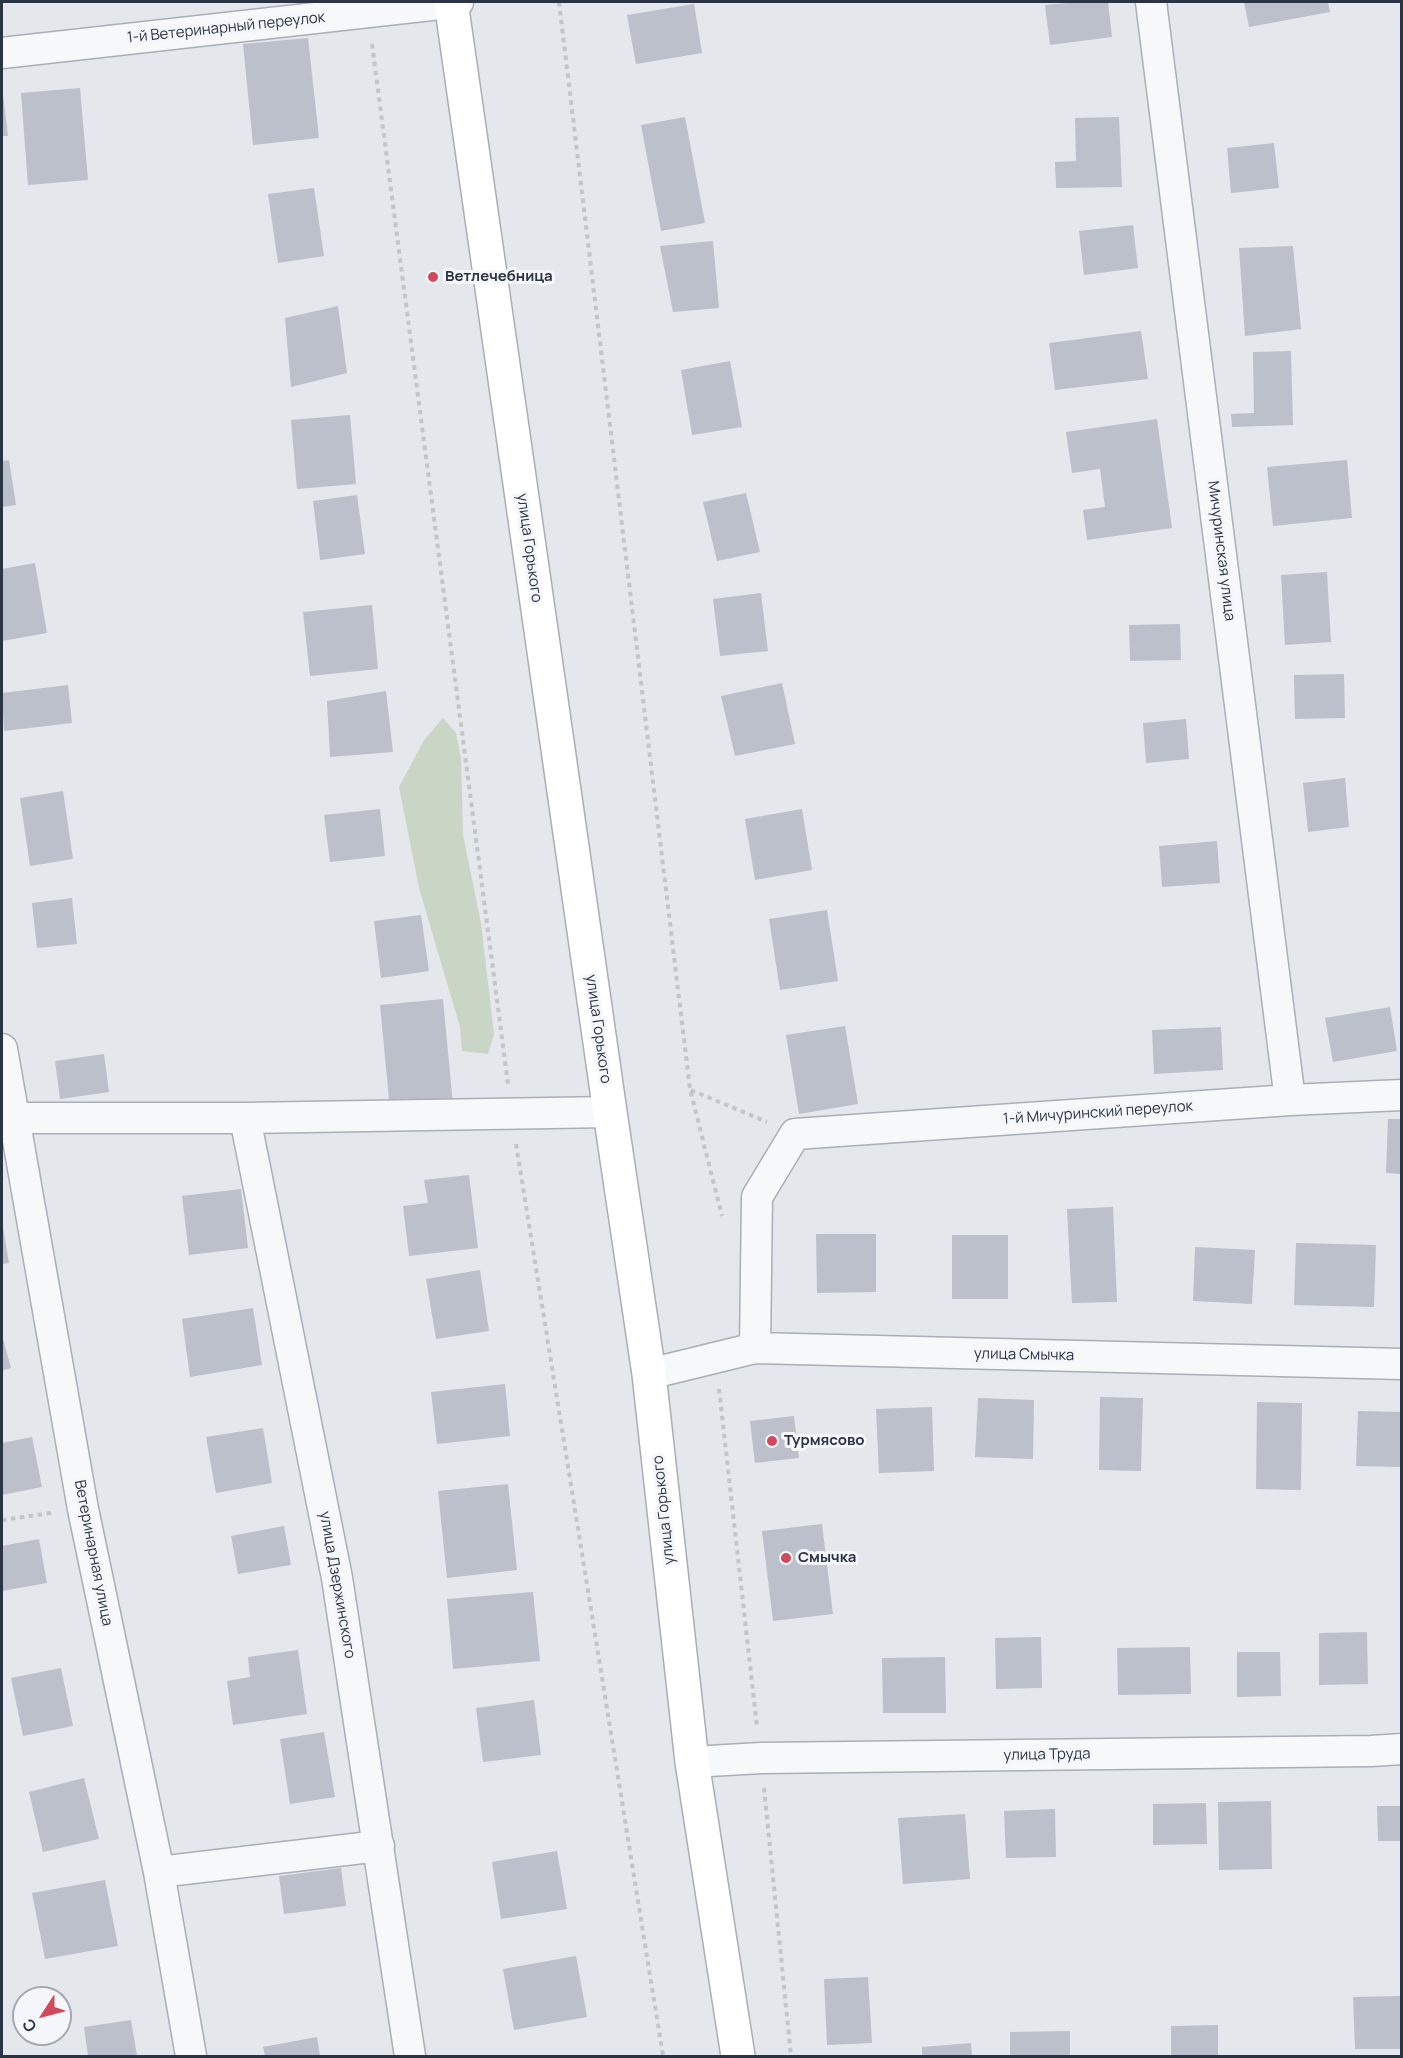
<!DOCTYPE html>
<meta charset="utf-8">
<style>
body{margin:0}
#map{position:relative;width:1403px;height:2058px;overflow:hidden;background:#e4e7ec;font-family:Manrope,sans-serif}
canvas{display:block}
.frame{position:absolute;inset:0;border:3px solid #2b3445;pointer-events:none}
.north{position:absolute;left:12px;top:1986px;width:60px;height:60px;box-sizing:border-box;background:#f4f6f9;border:2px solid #a4a8b1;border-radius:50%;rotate:234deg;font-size:16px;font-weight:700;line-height:24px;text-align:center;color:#2b3445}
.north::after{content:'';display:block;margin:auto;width:21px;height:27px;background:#d1495b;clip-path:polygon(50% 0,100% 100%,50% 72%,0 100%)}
</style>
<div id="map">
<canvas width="1403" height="2058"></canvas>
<div class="frame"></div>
<div class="north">С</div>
</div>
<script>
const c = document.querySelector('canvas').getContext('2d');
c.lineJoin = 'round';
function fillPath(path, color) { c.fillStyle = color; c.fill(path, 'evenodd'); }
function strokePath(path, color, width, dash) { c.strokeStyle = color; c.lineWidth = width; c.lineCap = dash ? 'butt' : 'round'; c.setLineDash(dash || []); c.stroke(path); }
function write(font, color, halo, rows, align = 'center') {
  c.font = font + ' Manrope,sans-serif'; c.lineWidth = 6; c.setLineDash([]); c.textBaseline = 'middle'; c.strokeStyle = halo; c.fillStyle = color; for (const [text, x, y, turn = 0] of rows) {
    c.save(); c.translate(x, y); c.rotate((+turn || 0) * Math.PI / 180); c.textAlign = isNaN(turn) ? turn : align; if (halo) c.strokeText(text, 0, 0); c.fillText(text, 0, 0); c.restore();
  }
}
fillPath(new Path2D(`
 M443,718L456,733L461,758L463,835L481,923L494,1034L488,1054L462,1051L460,1027L419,888L399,787L424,740Z`), '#c9d6c5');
fillPath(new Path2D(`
 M1079,2H1108L1112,37L1050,45L1045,5Z
 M1244,2H1328L1330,12L1249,27Z
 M694,4L702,53L636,64L627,15Z
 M308,38L319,138L253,145L243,44Z
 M80,88L88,180L28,185L21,93Z
 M2,95H3L8,136H2Z
 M685,117L705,223L661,231L641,125Z
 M1119,117L1122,187L1056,188L1055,162L1076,161L1075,118Z
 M1274,143L1279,188L1231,193L1227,148Z
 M314,188L324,256L278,263L268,194Z
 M1133,225L1138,268L1084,275L1079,231Z
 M713,241L719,308L673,312L660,246Z
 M1293,246L1301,329L1245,336L1239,248Z
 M338,306L347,373L291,387L285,318Z
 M1141,331L1148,379L1055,390L1049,343Z
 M1291,351L1293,425L1232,427L1231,414L1254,413L1253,352Z
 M730,361L742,427L692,435L681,370Z
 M350,415L356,484L297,489L291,420Z
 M1157,419L1172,528L1087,540L1083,510L1105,507L1100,469L1072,473L1066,432Z
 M9,460L16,505L2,507V461Z
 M1347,460L1352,518L1273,526L1267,467Z
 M746,493L760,552L717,561L703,502Z
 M357,495L365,554L320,560L313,501Z
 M35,563L47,633L2,641V569Z
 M1327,572L1331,642L1285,645L1281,575Z
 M761,593L768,651L720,656L713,599Z
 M372,605L378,669L310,676L303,612Z
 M1180,624L1181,660L1130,661L1129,625Z
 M1344,674L1345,718L1295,719L1294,675Z
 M782,683L795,744L735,756L721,696Z
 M68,685L72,723L4,731L2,693Z
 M386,691L393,752L330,757L327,701Z
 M1186,719L1189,759L1146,763L1143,723Z
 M1345,778L1349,827L1308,832L1303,783Z
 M63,791L73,859L30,866L20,798Z
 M380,809L385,856L330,862L324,815Z
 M802,809L812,870L755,880L745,819Z
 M1217,841L1220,883L1162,887L1159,846Z
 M72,898L77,944L37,948L32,903Z
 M827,910L838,981L780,990L769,919Z
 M421,915L429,971L381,978L374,921Z
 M443,999L453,1105L390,1110L380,1005Z
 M1390,1007L1397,1051L1333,1062L1325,1018Z
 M845,1026L858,1104L799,1114L786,1035Z
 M1221,1027L1223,1070L1154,1074L1152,1030Z
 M104,1054L109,1092L60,1099L55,1061Z
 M1388,1119H1402V1174L1386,1173Z
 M469,1175L478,1248L409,1256L403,1206L428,1203L424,1180Z
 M241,1189L248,1248L189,1255L182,1196Z
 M1113,1207L1117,1302L1072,1303L1067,1209Z
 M2,1222L9,1263L2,1264Z
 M816,1234H876V1292L817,1293Z
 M952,1235H1008V1299H952Z
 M1296,1243L1376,1245L1374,1307L1294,1305Z
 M1195,1247L1255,1250L1252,1304L1193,1301Z
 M480,1270L489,1331L436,1339L426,1279Z
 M253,1308L262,1365L190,1377L182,1319Z
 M2,1335L11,1368L2,1371Z
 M505,1384L510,1436L437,1444L431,1392Z
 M1100,1397L1143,1398L1141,1471L1099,1470Z
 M978,1398L1034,1400L1033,1459L975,1457Z
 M1257,1402L1302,1403L1301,1490L1256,1489Z
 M932,1407L934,1471L879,1473L876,1409Z
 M1358,1411L1402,1412V1467L1356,1466Z
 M794,1416L799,1458L755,1463L750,1421Z
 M263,1428L272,1483L216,1493L206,1437Z
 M32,1437L42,1487L2,1495V1443Z
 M508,1484L517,1570L447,1578L438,1491Z
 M822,1524L833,1614L773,1621L762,1531Z
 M284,1526L291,1565L238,1574L231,1536Z
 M39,1539L47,1583L2,1591V1546Z
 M533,1592L540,1661L453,1669L447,1599Z
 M1367,1632L1368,1684L1319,1685V1633Z
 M1041,1637L1042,1688L996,1689L995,1638Z
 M1190,1647L1191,1694L1118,1695L1117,1648Z
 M298,1650L307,1714L233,1725L227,1681L250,1677L248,1657Z
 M1237,1652H1280L1281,1696L1237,1697Z
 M945,1657L946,1713H883L882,1658Z
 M61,1668L73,1726L23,1736L11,1678Z
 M534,1700L541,1755L483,1762L476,1708Z
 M324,1732L335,1797L290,1804L280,1739Z
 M84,1778L99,1839L43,1852L29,1792Z
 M1271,1801L1272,1869L1219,1870L1218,1802Z
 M1206,1803L1207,1844L1153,1845V1804Z
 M1377,1806H1402V1841H1378Z
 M1055,1809L1056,1857L1006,1858L1004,1811Z
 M965,1814L970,1879L903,1884L898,1818Z
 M557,1851L567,1909L501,1919L492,1862Z
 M341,1868L346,1906L284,1914L279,1876Z
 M105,1880L118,1946L45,1959L32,1893Z
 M576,1956L587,2017L514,2030L503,1969Z
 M868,1977L872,2043L827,2045L824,1979Z
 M1402,1996V2049H1355L1353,1997Z
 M131,2020L137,2056H88L84,2027Z
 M1218,2025V2056H1171V2026Z
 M1070,2031V2056H1010V2032Z
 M317,2037L320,2056H265L263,2047Z
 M971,2043L972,2056H922V2047Z`), '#bbc0ca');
const street = new Path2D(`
 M1151,2L1290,1100
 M2,53L458,2
 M2,1049L83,1509L159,1872L191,2056
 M13,1118H245L610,1112
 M245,1118L337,1578L410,2056
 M755,1348L757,1197L795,1134L1290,1100L1402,1095
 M649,1374L755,1348L1402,1364
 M692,1762L761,1758L1371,1751L1402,1749
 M159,1872L379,1846`);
const secondary = new Path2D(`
 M451,2L610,1112L649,1374L692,1762L738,2056`);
strokePath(street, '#a9aeb7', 33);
strokePath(secondary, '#a9aeb7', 36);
strokePath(new Path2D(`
 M559,2L690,1089L722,1216
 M372,44L508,1084
 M691,1090L767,1122
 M516,1144L663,2056
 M719,1389L757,1727
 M2,1520L51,1513
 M764,1788L791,2056`), '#c2c5cb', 4, [4.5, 4.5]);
strokePath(street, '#f7f8fa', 30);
strokePath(secondary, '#fff', 33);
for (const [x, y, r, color] of [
 [433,277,6,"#d1495b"],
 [772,1441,6,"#d1495b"],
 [786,1558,6,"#d1495b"]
]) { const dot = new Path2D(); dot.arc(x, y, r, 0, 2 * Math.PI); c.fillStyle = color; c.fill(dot); strokePath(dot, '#f4f6f9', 2); }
write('15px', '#2b3445', '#f4f6f9', [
 ["1-й Ветеринарный переулок",226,28,-6],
 ["улица Горького",529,548,82],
 ["Мичуринская улица",1221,551,83],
 ["улица Горького",598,1029,82],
 ["1-й Мичуринский переулок",1098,1113,-4],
 ["улица Смычка",1024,1355,1],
 ["улица Горького",664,1510,-96],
 ["Ветеринарная улица",93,1553,79],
 ["улица Дзержинского",337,1585,80],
 ["улица Труда",1047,1755,-1]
]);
write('bold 15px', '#2b3445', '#f4f6f9', [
 ["Ветлечебница",445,277],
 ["Турмясово",784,1441],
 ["Смычка",798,1558]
], 'left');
</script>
